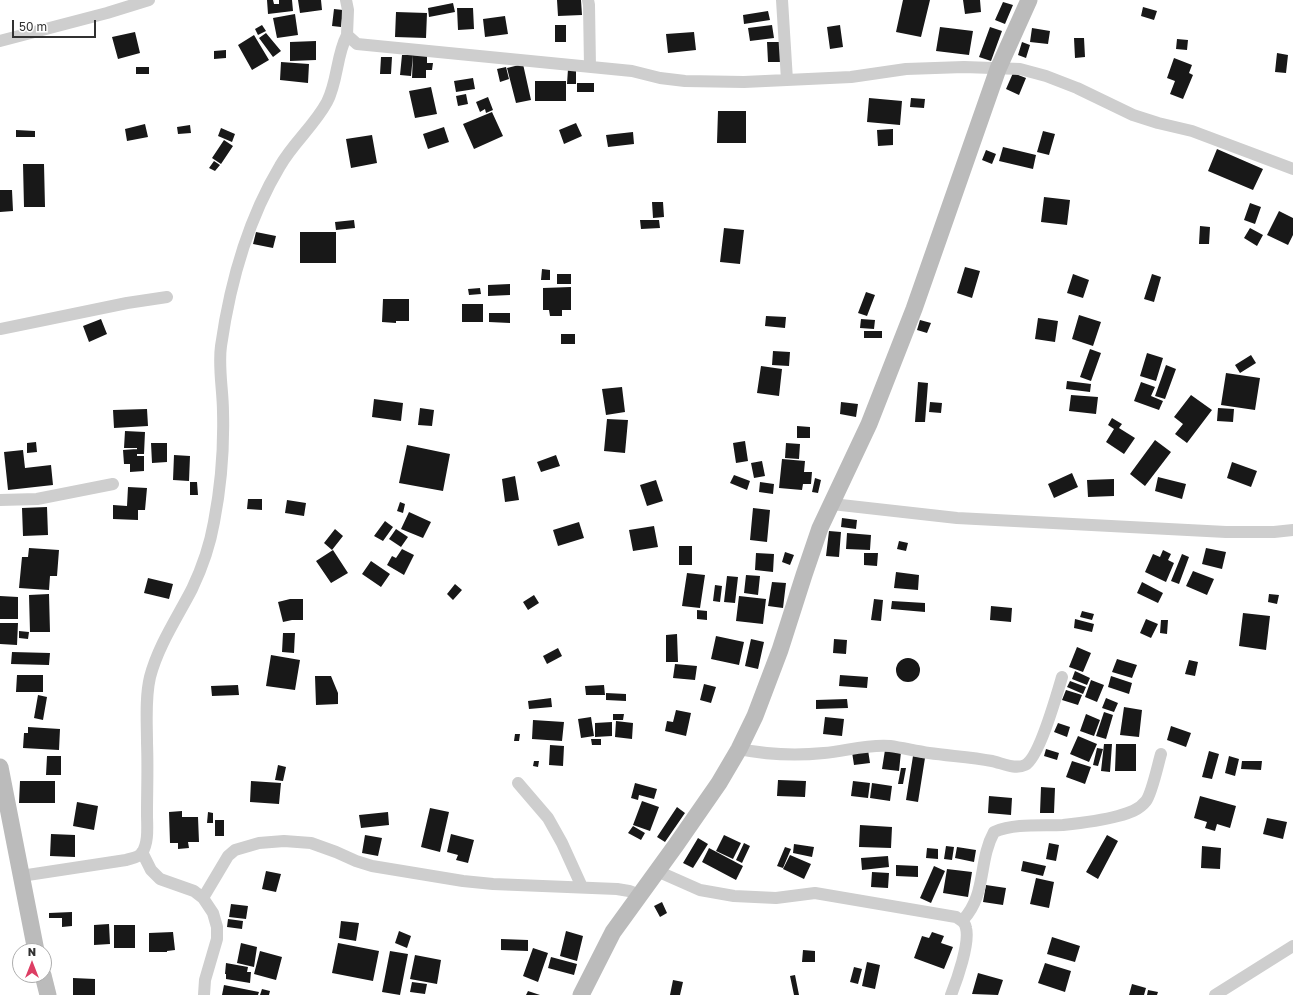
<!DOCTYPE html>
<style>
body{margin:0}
#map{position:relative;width:1293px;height:995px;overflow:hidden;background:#fff;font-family:"Golos Text",sans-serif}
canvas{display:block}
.north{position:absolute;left:12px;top:943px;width:40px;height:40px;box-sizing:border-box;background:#fff;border:1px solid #adadad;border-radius:50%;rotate:0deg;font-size:11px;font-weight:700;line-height:16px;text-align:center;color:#313131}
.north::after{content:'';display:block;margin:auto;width:14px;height:18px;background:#dd3e64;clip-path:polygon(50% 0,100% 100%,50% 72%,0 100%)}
.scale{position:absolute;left:12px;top:20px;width:84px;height:18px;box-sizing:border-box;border:2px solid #313131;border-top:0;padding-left:5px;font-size:12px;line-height:14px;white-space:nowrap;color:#313131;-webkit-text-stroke:3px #fff;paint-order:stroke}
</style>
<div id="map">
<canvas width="1293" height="995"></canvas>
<div class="north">N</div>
<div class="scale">50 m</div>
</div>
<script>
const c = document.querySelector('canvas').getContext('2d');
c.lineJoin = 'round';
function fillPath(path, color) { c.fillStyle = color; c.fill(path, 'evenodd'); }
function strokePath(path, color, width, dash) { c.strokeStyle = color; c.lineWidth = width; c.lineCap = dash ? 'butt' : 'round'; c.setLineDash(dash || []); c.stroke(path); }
fillPath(new Path2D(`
 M267,0H273L274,4H279V0H292L293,11L268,14Z
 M298,0H321L322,10L300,13Z
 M557,0H581L582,15L558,16Z
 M903,0H930L921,37L896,32Z
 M963,0H980L981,12L965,14Z
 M1003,2L1013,5L1005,24L995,20Z
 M453,3L455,12L429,17L428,8Z
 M1143,7L1157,11L1154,20L1141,16Z
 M457,8H473L474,29L458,30Z
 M334,9L343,10L341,27L332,26Z
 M768,11L770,20L744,24L743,15Z
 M396,12L427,13L426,38L395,37Z
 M295,14L298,35L277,38L273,18Z
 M505,16L508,34L485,37L483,19Z
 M262,25L266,31L258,35L255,29Z
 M555,25H566V42H555Z
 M772,25L774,38L750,41L748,28Z
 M840,25L843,47L830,49L827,27Z
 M940,27L973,31L969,55L936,51Z
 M990,27L1002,31L991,61L979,57Z
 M1032,28L1050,31L1048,44L1030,42Z
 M135,32L140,53L118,59L112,37Z
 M694,32L696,50L668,53L666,34Z
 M266,33L281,51L273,57L259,38Z
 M254,35L269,60L252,70L238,45Z
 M1074,38H1084L1085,57L1075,58Z
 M1177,39L1188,40L1187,50L1176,49Z
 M316,41V60L290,61V42Z
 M767,42H780L781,62H768Z
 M1022,42L1030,45L1026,58L1018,55Z
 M226,50V58L214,59V51Z
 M1277,53L1288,55L1286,73L1275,72Z
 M402,55H413L411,76L400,75Z
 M413,55L427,56V63H433L432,70H426V78H412Z
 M381,57H392L391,74H380Z
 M1174,58L1192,65L1189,73L1193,75L1183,99L1170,94L1175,81L1167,78Z
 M281,62L309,64L308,83L280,80Z
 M523,64L531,100L516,103L507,68Z
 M136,67H149V74H136Z
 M506,67L509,79L500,82L497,69Z
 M568,69H576V84H567Z
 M1013,73L1026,78L1019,95L1006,89Z
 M473,78L475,89L456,92L454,81Z
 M535,81H566V101H535Z
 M577,83H594V92H577Z
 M431,87L437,114L415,118L409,91Z
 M466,94L468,104L458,106L456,96Z
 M488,97L493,110L486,113L485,109L480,112L476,102Z
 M869,98L902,101L900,125L867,122Z
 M911,98L925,99L924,108L910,107Z
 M718,111H746V143H717Z
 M492,112L503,136L474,149L463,124Z
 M576,123L582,136L564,144L559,130Z
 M145,124L148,137L127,141L125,129Z
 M190,125L191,133L178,134L177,127Z
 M444,127L449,142L428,149L423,134Z
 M221,128L235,134L232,142L218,136Z
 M893,129V145L878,146L877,130Z
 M16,130L35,131V137H16Z
 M1043,131L1055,134L1049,155L1037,152Z
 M633,132L634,144L608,147L606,135Z
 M372,135L377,163L351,168L346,139Z
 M224,140L233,146L221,164L212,158Z
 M1003,147L1036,155L1033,169L999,161Z
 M1217,149L1263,169L1253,190L1208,171Z
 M986,150L996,154L992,164L982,160Z
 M214,161L220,165L215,171L209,168Z
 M23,164H44L45,207H24Z
 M0,190H12L13,211L0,212Z
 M1044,197L1070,200L1067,225L1041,222Z
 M652,202H663L664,217L653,218Z
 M1250,203L1261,207L1255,224L1244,220Z
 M1279,211L1293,218V235L1288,245L1267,235Z
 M354,220L355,228L336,230L335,222Z
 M640,220H659L660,228L641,229Z
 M1200,226L1210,227L1209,244H1199Z
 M724,228L744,230L740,264L720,262Z
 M1250,228L1263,235L1257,246L1244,238Z
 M256,232L276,236L273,248L253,244Z
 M300,232H336V263H300Z
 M965,267L980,271L972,298L957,293Z
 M542,269L550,270V280H541Z
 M557,274H571V284H557Z
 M1073,274L1089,280L1083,298L1067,293Z
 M1152,274L1161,277L1154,302L1144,299Z
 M510,284V295L488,296V285Z
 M571,287V310H562V316H550L549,310H543V288Z
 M480,288L481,294L469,295L468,289Z
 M866,292L875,295L867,316L858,313Z
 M383,299H409V321H396V323L382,322Z
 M462,304H483V322H462Z
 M489,313H510V323L489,322Z
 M1079,315L1101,322L1093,346L1072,339Z
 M766,316L786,317L785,328L765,326Z
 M1038,318L1058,321L1055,342L1035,339Z
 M101,319L107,334L89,342L83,326Z
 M861,319L875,320L874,329L860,328Z
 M920,320L931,323L927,333L917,330Z
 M864,331H882V338H864Z
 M561,334H575V344H561Z
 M1090,349L1101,353L1091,381L1080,377Z
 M773,351L790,352L789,366L772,365Z
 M1147,353L1163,358L1156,381L1140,376Z
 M1251,355L1256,363L1240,373L1235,365Z
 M1166,365L1176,369L1165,399L1155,396Z
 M761,366L782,369L779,396L757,393Z
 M1226,373L1260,378L1255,410L1221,405Z
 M1067,381L1091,384L1090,392L1066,389Z
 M918,382L928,383L925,422H915Z
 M1141,382L1155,387L1151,396L1163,401L1159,410L1134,401Z
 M622,387L625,412L606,415L602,389Z
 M1071,395L1098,397L1096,414L1069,411Z
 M1191,395L1212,410L1187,443L1175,434L1183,424L1174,417Z
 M374,399L403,403L401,421L372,417Z
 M841,402L858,404L856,417L840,414Z
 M930,402L942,403L941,413L929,412Z
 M420,408L434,410L432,426L418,425Z
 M1218,408L1234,409L1233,422L1217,421Z
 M147,409L148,426L114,428L113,410Z
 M1112,418L1122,424L1119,428L1135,438L1124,454L1106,442L1114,429L1108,425Z
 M607,419L628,420L625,453L604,451Z
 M797,426L810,427V438H797Z
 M125,431L145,432L144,454H137V448H124Z
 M1155,440L1171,452L1145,486L1130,474Z
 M745,441L748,461L736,463L733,443Z
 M36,442L37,452L27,453V443Z
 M151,443H167V462L152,463Z
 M786,443L800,444L799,459L785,458Z
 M407,445L450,454L443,491L399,483Z
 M137,449V456H144V471L130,472V464H124L123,450Z
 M23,450L25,468L51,465L53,485L8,490L4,452Z
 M174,455L190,456L189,481L173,480Z
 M556,455L560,466L541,472L537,462Z
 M782,459L805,461L804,472H812L811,484H803L802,490L779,488Z
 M762,461L765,476L754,478L751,463Z
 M1232,462L1257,471L1251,487L1227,478Z
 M1072,473L1078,487L1054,498L1048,484Z
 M734,475L750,481L747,490L730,483Z
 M515,476L519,500L505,502L502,479Z
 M1158,477L1186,484L1182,499L1155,491Z
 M815,478L821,480L818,493L812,492Z
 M1114,479V496L1088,497L1087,480Z
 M656,480L663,501L647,506L640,485Z
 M190,482H197L198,495H190Z
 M760,482L774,484L773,494L759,492Z
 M128,487L147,488L145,510H138V520L113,519V505L127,506Z
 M248,499H262V510L247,509Z
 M287,500L306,503L304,516L285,513Z
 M400,502L405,504L403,513L397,511Z
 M47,507L48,535L23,536L22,508Z
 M753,508L770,510L767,542L750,540Z
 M409,512L431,522L423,538L401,529Z
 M842,518L857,520L856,529L841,527Z
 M385,521L393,527L383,541L374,536Z
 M579,522L584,538L558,546L553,530Z
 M654,526L658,547L633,551L629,530Z
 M335,529L343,536L332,550L324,543Z
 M396,529L408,537L401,547L389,539Z
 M829,531L841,532L839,557L826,556Z
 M847,533L871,535L870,550L846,549Z
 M899,541L908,543L906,551L897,549Z
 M679,546H692V565H679Z
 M29,548L59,550L57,576H50L49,590L19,588L22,557H28Z
 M1206,548L1226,552L1222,569L1202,564Z
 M402,549L414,555L404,575L387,565L392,556L396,558Z
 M333,550L348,573L331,583L316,561Z
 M1163,550L1171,554L1168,560L1174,563L1166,582L1145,572L1153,554L1160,557Z
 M785,552L794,555L790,565L782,562Z
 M756,553L774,554L773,572L755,570Z
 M864,553H878L877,566L864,565Z
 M1182,554L1189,557L1179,584L1171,581Z
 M371,561L390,574L381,587L362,574Z
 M1193,571L1214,579L1207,595L1186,586Z
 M896,572L919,575L918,590L894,588Z
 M687,573L705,575L700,608L682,606Z
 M746,575L760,576L758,595L744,593Z
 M727,576L738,577L735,603L724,602Z
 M148,578L173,584L169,599L144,593Z
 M772,582L786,583L783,608L768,606Z
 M1142,582L1163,593L1158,603L1137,593Z
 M455,584L462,590L453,600L447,594Z
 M715,585L722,586L720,602L713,601Z
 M49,594L50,632H30L29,595Z
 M1269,594L1279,595L1277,604L1268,602Z
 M534,595L539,603L528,610L523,602Z
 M0,596L18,597V619H0Z
 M739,596L766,599L763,624L736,621Z
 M290,599H303V620H292L283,622L278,602Z
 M874,599L883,600L881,621L871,620Z
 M892,601L925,603V612L891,609Z
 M991,606L1012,608L1011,622L990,620Z
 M697,610L707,611V620L697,619Z
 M1082,611L1094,614L1092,620L1080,617Z
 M1243,613L1270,616L1266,650L1239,646Z
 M1075,619L1094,624L1092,632L1074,628Z
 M1146,619L1158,624L1151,638L1140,633Z
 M1161,620H1168L1167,634L1160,633Z
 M0,623H18L17,645L0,644Z
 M19,631L29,632L28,639L19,638Z
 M283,633H295L294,653L282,652Z
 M677,634L678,662H666V635Z
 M716,636L744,642L739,665L711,659Z
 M751,639L764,642L758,669L745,666Z
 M834,639L847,640L846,654L833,653Z
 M1077,647L1091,653L1083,672L1069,667Z
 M558,648L562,656L547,664L543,656Z
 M12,652L50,653L49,665L11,664Z
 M271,655L300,660L295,690L266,686Z
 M896 670a12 12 0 1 1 24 0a12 12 0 1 1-24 0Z
 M1117,659L1137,665L1132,678L1112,672Z
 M1189,660L1198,662L1195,676L1185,674Z
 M675,664L697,666L695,680L673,678Z
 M1075,671L1090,678L1087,685L1072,679Z
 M17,675H43V692H16Z
 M840,675L868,677L867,688L839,686Z
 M315,676H331L338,693V704L316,705Z
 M1111,676L1132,683L1129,694L1108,687Z
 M1091,680L1104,685L1097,702L1085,697Z
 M1070,681L1086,687L1083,694L1067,687Z
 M704,684L716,687L711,703L700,700Z
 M238,685L239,695L212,696L211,686Z
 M604,685L605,695H586L585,686Z
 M1066,690L1082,695L1078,705L1062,700Z
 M606,693L626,694V701L606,700Z
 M38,695L47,697L43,720L34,718Z
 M551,698L552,707L529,709L528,701Z
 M1106,698L1118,703L1114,712L1102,708Z
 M847,699L848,708L816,709V700Z
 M1124,707L1142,710L1139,737L1120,735Z
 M676,710L691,713L686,736L665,731L667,721L673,722Z
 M1104,712L1113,715L1106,739L1096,736Z
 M613,714H624L623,720H613Z
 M1086,714L1100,720L1094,736L1080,731Z
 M591,717L594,736L581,738L578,719Z
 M825,717L844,719L842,736L823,734Z
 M533,720L564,722L562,741L532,739Z
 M616,721L633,723L632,739L615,737Z
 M612,722V736L595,737V723Z
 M1058,723L1070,727L1067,737L1054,732Z
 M1171,726L1191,733L1186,747L1167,740Z
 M28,727L60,729L59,750L23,748L24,733H28Z
 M515,734H520L519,741H514Z
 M1078,736L1097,744L1089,762L1070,754Z
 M591,739H601V745H592Z
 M1104,744H1112L1110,772L1101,771Z
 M1116,744H1136V771H1115Z
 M550,745L564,746L563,766L549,765Z
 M1097,748L1103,749L1098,766L1093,765Z
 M1046,749L1059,753L1057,760L1044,756Z
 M868,750L870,763L854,765L852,752Z
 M885,750L901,752L899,771L882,769Z
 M1209,751L1219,754L1212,779L1202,777Z
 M47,756H61V775H46Z
 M913,756L925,758L918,802L906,800Z
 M1229,756L1239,759L1235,776L1225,773Z
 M534,761H539L538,767L533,766Z
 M1072,761L1091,767L1085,784L1066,777Z
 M1242,761H1262L1261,770L1241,769Z
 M278,765L286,767L283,781L275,780Z
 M901,768H906L903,784H898Z
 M778,780L806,781L805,797L777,796Z
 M20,781H55V803H19Z
 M251,781L281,783L279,804L250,802Z
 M853,781L870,783L868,798L851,796Z
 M635,783L657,789L654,799L639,795L638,800L631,798Z
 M872,783L892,786L890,801L870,798Z
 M1041,787L1055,788L1054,813H1040Z
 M989,796L1012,798L1011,815L988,813Z
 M1200,796L1236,806L1230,828L1217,824L1215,831L1205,828L1207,822L1194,818Z
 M642,801L659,807L650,831L633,825Z
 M77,802L98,806L94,830L73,826Z
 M677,807L685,813L665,842L657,837Z
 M430,808L449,812L440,852L421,847Z
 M182,811V817H198L199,842H188L189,848L178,849V843H170L169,812Z
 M208,812L213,813V823H207Z
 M388,812L389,825L361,828L359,815Z
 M1267,818L1287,822L1283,839L1263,834Z
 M215,820H224V836H215Z
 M860,825L892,827L891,848L859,847Z
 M633,826L645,833L641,840L628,833Z
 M51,834L75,835V857L50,856Z
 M451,834L474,840L468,863L456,860L458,855L447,852Z
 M365,835L382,838L378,856L362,853Z
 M724,835L741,843L733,859L716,851Z
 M1107,835L1118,841L1098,879L1086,872Z
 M698,838L708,844L693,868L683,863Z
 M744,843L750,846L742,863L736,860Z
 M1049,843L1059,845L1056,861L1046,859Z
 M794,844L814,847L812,857L793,853Z
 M946,846L954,847L952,860L944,859Z
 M1202,846L1221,848L1220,869L1201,868Z
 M785,847L791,849L783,868L777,866Z
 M957,847L976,850L974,862L955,858Z
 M709,848L743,866L736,880L702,862Z
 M927,848L938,849V859L926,858Z
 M790,855L811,864L804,879L783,869Z
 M888,856L889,867L862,870L861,858Z
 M1023,861L1046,866L1043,876L1021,871Z
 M896,865L918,866V877L896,876Z
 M934,866L945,871L931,903L920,898Z
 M947,869L972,872L968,897L943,893Z
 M266,871L281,874L276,892L262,889Z
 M872,872L889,873L888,888L871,887Z
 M1036,878L1054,882L1049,908L1030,904Z
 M986,885L1006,888L1003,905L983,902Z
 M662,902L667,913L660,917L654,906Z
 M231,904L248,906L246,919L229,917Z
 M72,912V926L62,927V918H49V913Z
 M228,919L243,921L242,929L227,927Z
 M341,921L359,923L356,941L339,938Z
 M109,924L110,944L94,945V925Z
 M114,925H135V948H114Z
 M399,931L411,936L407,948L395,943Z
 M566,931L583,936L577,961L560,956Z
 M173,932L175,950L167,951V952H149V933Z
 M932,932L944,936L941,943L953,947L944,969L914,958L922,936L929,938Z
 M1052,937L1080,946L1075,962L1047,954Z
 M501,939L528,940V951L501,950Z
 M241,943L257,947L254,967L237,963Z
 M338,943L379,951L373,981L332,973Z
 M533,948L548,953L538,982L523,976Z
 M803,950L815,951V962H802Z
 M260,951L282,957L276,980L254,974Z
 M390,951L408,954L400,995L382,992Z
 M415,955L441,960L437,984L410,979Z
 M551,957L577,964L574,975L548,968Z
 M867,962L880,965L875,989L862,986Z
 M226,963L248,967L247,972H251L250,983L226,979V974H225Z
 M1045,963L1071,971L1065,992L1038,983Z
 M854,967L862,969L858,984L850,982Z
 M978,973L1003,980L998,995L972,994Z
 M795,975L799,995H794L790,976Z
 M73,978L95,979V995H73Z
 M673,980L683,982L680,995H670Z
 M412,982L427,984L425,994L410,992Z
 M1132,984L1146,988L1144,995H1129Z
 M224,985L259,992L258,995H222Z
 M262,989L270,991L269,995H260Z
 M1148,990L1158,992L1157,995H1147Z
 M528,991L540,995H526Z`), '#181818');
strokePath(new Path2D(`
 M346,0L348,10L347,35L357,44L632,71L660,78L685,81L744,82L851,77L906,69L964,67L1020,69L1046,76L1077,88L1133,115L1158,123L1192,131L1293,169
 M588,0L589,5L590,67
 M782,0L787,80
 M0,41L107,13L149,0
 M0,329L127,303L167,297
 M0,500L37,499L113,484
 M832,504L957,518L1226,532H1274L1293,530
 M739,749C769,755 794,756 824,753C846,751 868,744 890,746C903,748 916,751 929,753C950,756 971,757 992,761C1002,763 1015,770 1025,765C1039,758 1057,694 1062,677
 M518,783L548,818L562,843L582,887
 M142,852L151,870L160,879L194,891L203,898L213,913L217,927V939L205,980L204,995
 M657,871L700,890L734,896L776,898L815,893L956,917C961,920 965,922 966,928C970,943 957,980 951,995
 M21,876L126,860C132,858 138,858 142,853C149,842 147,826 147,814C147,790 148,767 147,743C147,722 145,698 150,677C158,646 177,618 192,589C202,568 210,545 214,522C221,486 224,449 223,412C223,391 218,367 221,346C230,283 247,221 280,166C293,143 314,126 327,102C338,81 336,56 347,35
 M203,898L228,856L235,850L259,843L284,841L311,843L336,852L356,861L372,866L463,881L493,884L617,889L629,891L640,895
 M963,920C987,894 978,861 994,832C1016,823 1041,826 1063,825C1082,823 1100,821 1118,816C1129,813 1139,810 1146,801C1152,793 1158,764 1161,754
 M1215,995L1293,946`), '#cecece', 12);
strokePath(new Path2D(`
 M0,767L36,951
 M43,975L48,995
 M581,995L613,932L676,845L719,783L739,749L755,716L780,650L804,575L820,528L869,424L914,309L998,69L1029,0`), '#bbb', 17);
</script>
